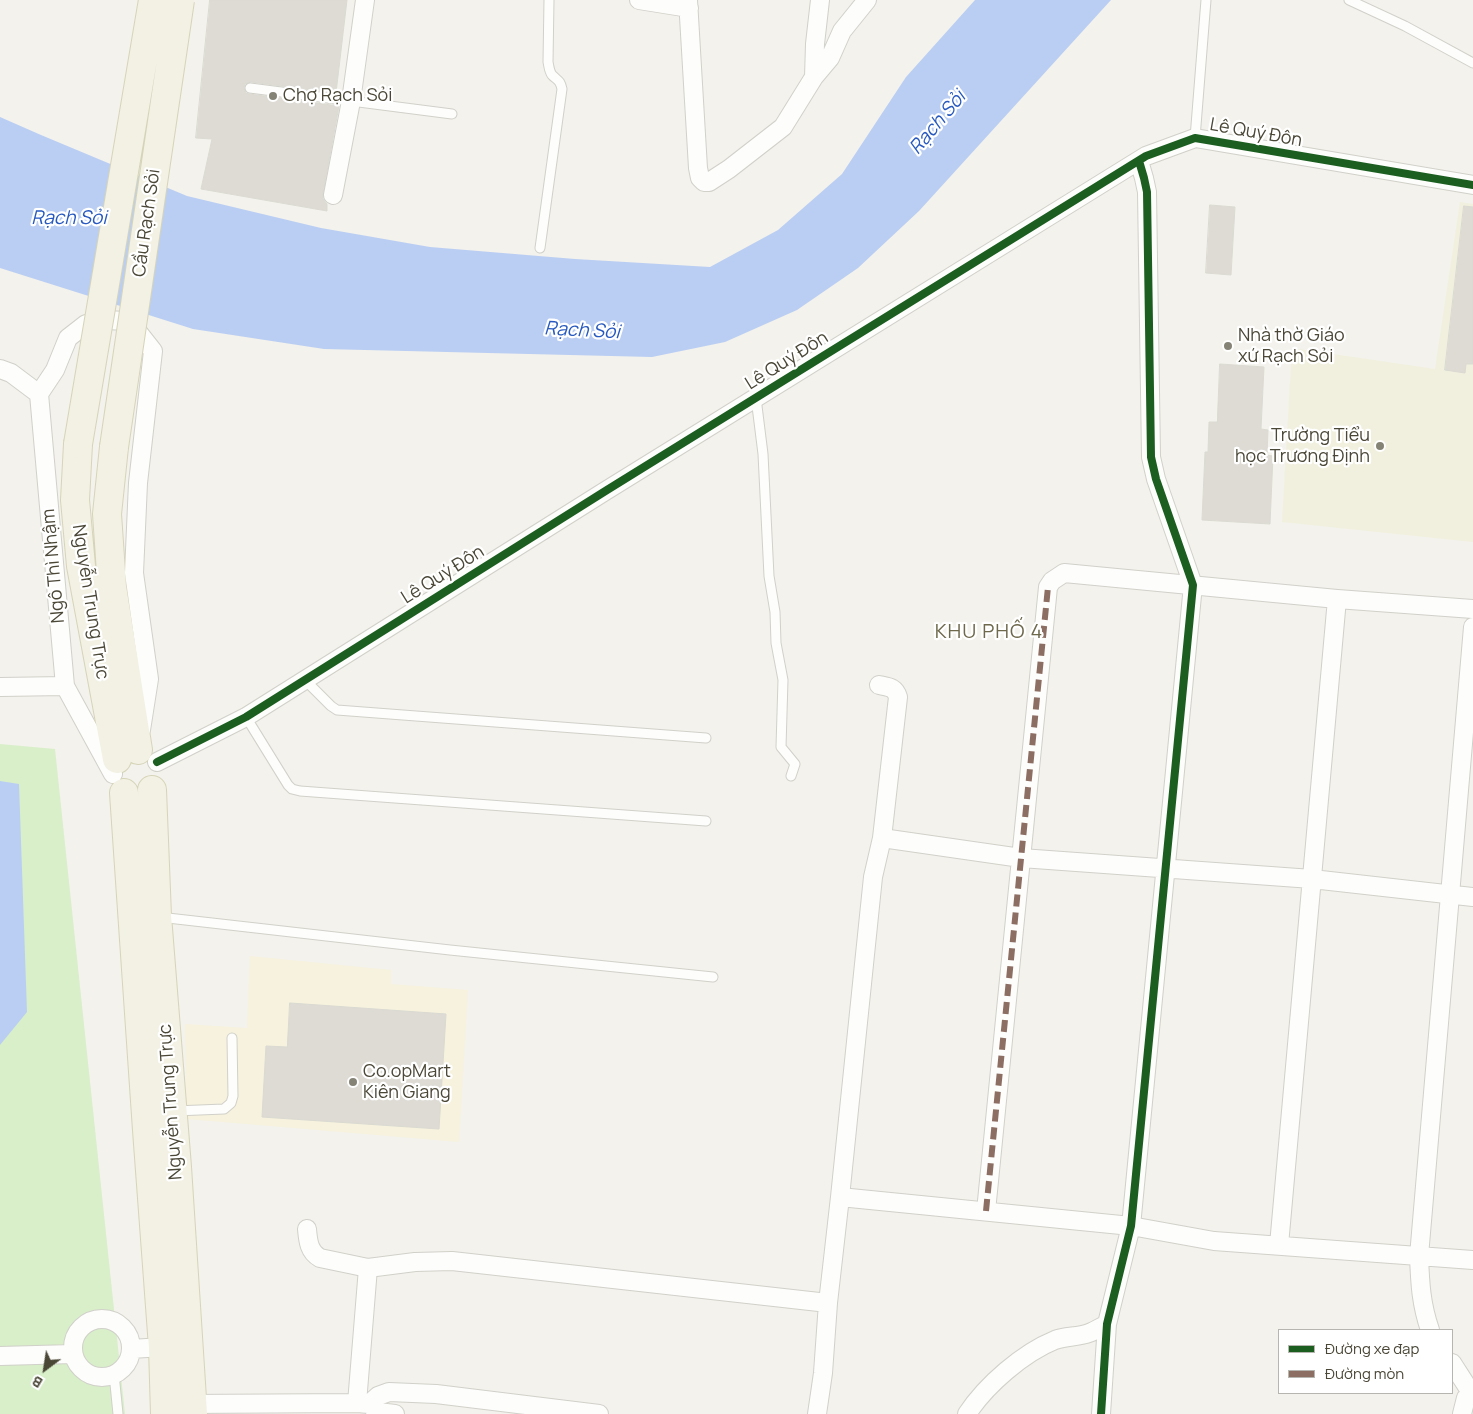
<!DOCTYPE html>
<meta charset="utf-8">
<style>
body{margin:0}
#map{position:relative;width:1473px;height:1414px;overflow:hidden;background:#f3f2ec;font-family:Manrope,sans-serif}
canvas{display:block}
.legend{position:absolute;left:1278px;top:1329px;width:175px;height:65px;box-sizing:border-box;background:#fff;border:1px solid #b7b5af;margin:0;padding:6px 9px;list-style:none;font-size:15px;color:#4a4737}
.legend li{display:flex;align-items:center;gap:10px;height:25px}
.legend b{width:25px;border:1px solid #b7b5af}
.north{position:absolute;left:20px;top:1344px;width:50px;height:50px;-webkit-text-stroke:4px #fff;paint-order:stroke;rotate:211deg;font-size:14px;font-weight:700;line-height:20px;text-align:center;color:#4a4737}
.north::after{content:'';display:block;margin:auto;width:18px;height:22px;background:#4a4737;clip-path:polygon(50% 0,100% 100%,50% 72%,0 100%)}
</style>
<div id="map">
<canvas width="1473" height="1414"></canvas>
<ul class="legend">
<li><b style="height:6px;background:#1b5e20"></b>Đường xe đạp</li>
<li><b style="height:6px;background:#8d6e63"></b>Đường mòn</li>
</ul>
<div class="north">B</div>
</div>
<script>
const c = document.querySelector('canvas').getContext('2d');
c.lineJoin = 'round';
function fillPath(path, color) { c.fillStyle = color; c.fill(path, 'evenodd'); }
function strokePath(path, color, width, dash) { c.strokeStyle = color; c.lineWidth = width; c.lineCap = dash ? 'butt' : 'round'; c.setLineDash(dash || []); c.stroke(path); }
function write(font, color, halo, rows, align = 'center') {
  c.font = font + ' Manrope,sans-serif'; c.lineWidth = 4.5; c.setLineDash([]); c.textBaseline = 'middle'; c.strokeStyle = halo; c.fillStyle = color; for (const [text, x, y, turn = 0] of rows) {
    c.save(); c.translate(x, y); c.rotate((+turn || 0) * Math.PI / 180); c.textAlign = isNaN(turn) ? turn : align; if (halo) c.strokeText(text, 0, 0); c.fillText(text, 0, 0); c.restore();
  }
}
fillPath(new Path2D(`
 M250,956L391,970V984L468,990L459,1142L187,1119L185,1024L247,1028Z`), '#f6f2de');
fillPath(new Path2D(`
 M1460,202L1473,204V542L1282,522L1292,348L1435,369Z`), '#f1f0de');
fillPath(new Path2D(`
 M0,744L55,749L125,1414H0Z`), '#d8efca');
fillPath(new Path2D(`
 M975,0H1111L919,211L858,268L797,310L725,342L652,357L324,349L193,329L0,268V117L41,135L187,196L321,228L430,247L575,259L710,267L778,230L842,174L906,77Z
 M0,781L19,784L27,1012L0,1045Z`), '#bacef3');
const building = new Path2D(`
 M210,0H347L336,93L251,82L245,84L244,88L246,93L249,94L339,106L323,193V199L327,204V211L201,189L212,139L196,138Z
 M1210,205L1235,207L1231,275L1206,273Z
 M1464,206L1473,207V364H1466L1465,373L1445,370Z
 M1220,364L1264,367L1261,429L1268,430L1267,455L1273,456L1270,524L1202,520L1205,452H1208L1209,422H1217Z
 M290,1003L446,1014L439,1129L262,1117L266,1046L287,1047Z`);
fillPath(building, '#dddbd4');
strokePath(building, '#dbdad2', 1);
const lane = new Path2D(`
 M1349,0L1405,26L1473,63
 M250,88L452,114
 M1195,138L1206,0
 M540,248L562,89C560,80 558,81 552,75C549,71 549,66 548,62L549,0
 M756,398L763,454L769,576L775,612L776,643L783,680L781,747L795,764L791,776
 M305,680L331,706L337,710L706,738
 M246,717L288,785L292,789L300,791L706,821
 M159,917L450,950L713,977
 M175,1111L224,1109L231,1103L233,1096L232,1038
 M114,1374L118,1414`);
const street = new Path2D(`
 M639,0L689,8
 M688,0L698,168L700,178L704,182H709L729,169L783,127L814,77L830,58L842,31L867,0
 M814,77L815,44L820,0
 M333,195L351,101L365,0
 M0,369L11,373L39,394L65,686L113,774
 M39,394L55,370L68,338L86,324L107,320L125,321L138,332L153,351L138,483L134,573L149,679L141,730
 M0,687L65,686
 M157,762L246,717L607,490L1146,156L1195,138L1473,185
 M882,838L1021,858L1312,879L1473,897
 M840,1197L1131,1226L1214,1241L1473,1260
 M986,1211L1048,587L1052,581L1064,573L1337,599L1473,609
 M307,1229C308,1241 309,1252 320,1258L368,1268
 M1279,1245L1337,599
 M73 1348a29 29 0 1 1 58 0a29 29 0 1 1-58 0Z
 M1430,1330C1421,1304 1420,1283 1419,1256L1473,627
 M131,1349L163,1347
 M0,1356L73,1354
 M1452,1363L1472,1394
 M357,1403L368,1268L415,1262L452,1261L828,1303
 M183,1404L357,1403L369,1404L378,1412L395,1414
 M369,1404L378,1396L389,1392L436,1394L599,1414
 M817,1414L823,1373L828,1303L840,1197L873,877L882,838L898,697C895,687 889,687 879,685
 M967,1414C986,1385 1023,1353 1055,1340C1066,1336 1079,1337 1089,1333C1095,1331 1101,1327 1107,1324
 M1101,1414L1107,1324L1131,1226L1193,585L1156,479L1151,457L1147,192L1144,178L1139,161
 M1462,1414L1466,1398L1473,1394`);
const primary = new Path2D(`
 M78,444L75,500L81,566L117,759
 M114,447L107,514L112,587L138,750
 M152,790L157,916L177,1167L193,1414
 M124,793L147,1130L163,1347L165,1414`);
strokePath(lane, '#d1d0c9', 11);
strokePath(street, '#d1d0c9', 20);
strokePath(primary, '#d6d4b8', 30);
strokePath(lane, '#fdfdfc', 9);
strokePath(street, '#fdfdfc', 18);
strokePath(primary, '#f2f1e4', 28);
const primaryBridge = new Path2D(`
 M78,444L153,0
 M114,447L180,0`);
strokePath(primaryBridge, '#d6d4b8', 30, []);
strokePath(primaryBridge, '#f2f1e4', 28);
strokePath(new Path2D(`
 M986,1211L1048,587`), '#8d6e63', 6, [12, 6]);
strokePath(new Path2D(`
 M157,762L246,717L607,490L1146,156L1195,138L1473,185
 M1101,1414L1107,1324L1131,1226L1193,585L1156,479L1151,457L1147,192L1144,178L1139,161`), '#1b5e20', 8);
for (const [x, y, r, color] of [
 [273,96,5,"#858376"],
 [1228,346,5,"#858376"],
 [1380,446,5,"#858376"],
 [353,1082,5,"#858376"]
]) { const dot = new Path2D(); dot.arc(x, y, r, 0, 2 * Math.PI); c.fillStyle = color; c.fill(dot); strokePath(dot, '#fff', 2); }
write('18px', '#4a4737', '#fff', [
 ["Chợ Rạch Sỏi",283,96],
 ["Nhà thờ Giáo",1238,336],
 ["xứ Rạch Sỏi",1238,357],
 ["Trường Tiểu",1370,436,"right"],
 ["học Trương Định",1370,457,"right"],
 ["Co.opMart",363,1072],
 ["Kiên Giang",363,1093]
], 'left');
write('18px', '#4a4737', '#fff', [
 ["Lê Quý Đôn",1256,133,10],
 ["Cầu Rạch Sỏi",147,223,-82],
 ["Lê Quý Đôn",787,361,-32],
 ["Ngô Thì Nhậm",54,566,-95],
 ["Lê Quý Đôn",443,575,-32],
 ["Nguyễn Trung Trực",90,602,81],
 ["Nguyễn Trung Trực",171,1102,-94]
]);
write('italic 19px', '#2759bf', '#fff', [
 ["Rạch Sỏi",938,123,-50],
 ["Rạch Sỏi",69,219],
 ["Rạch Sỏi",582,331,3]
]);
c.letterSpacing = '1px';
write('20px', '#6e694d', '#fff', [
 ["KHU PHỐ 4",989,632]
]);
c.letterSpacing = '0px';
</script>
